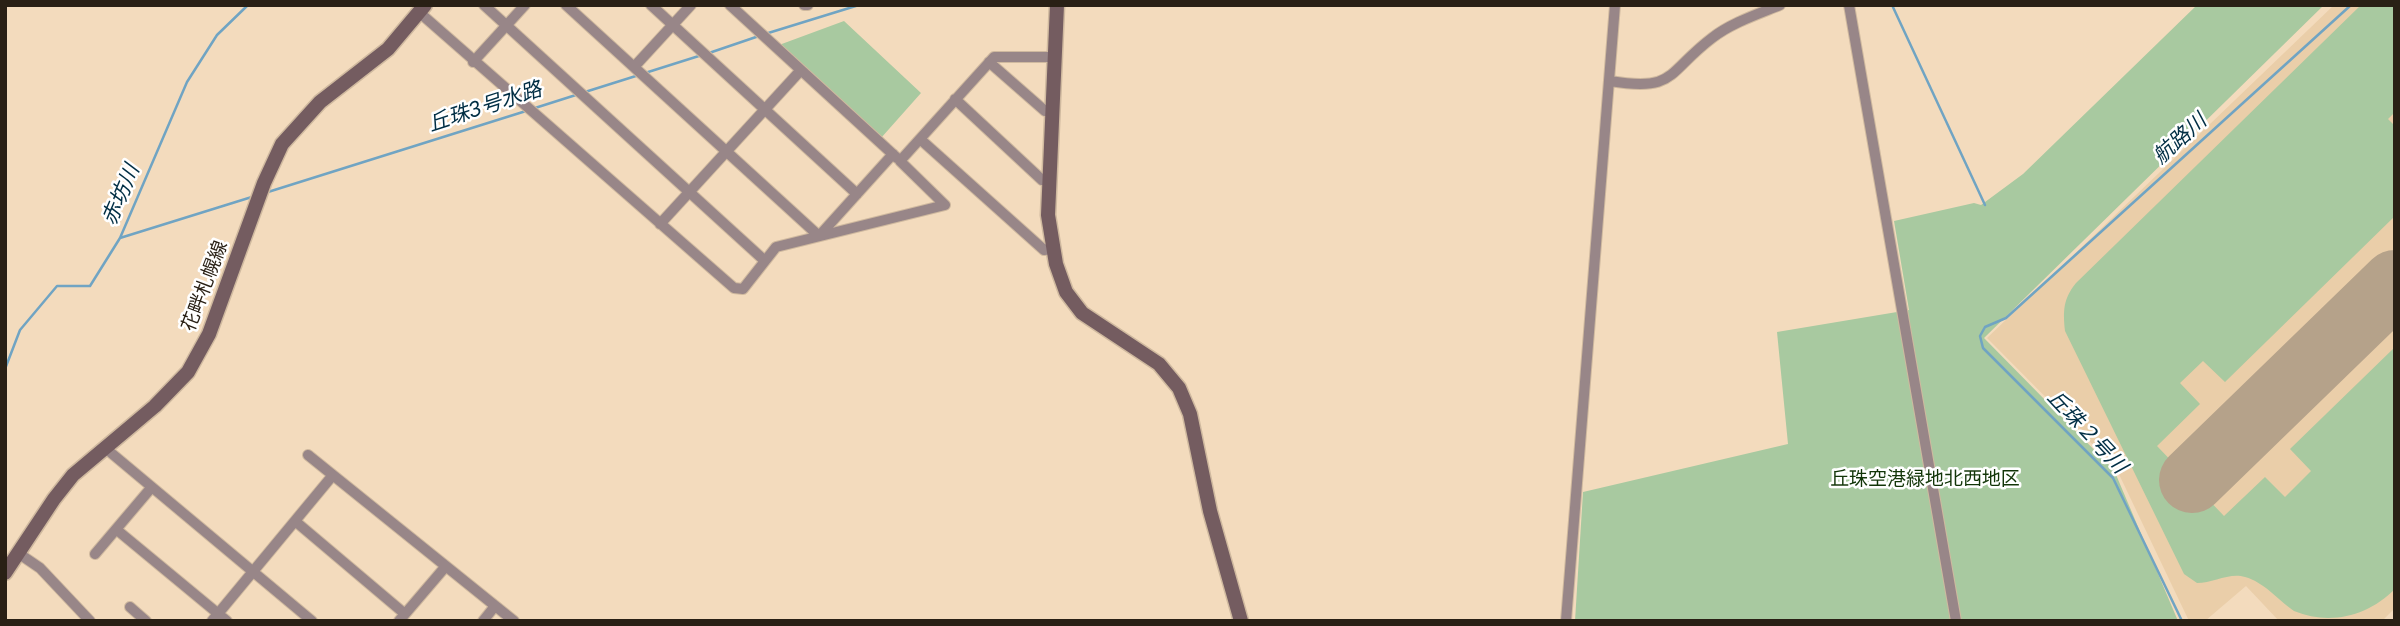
<!DOCTYPE html>
<meta charset="utf-8">
<style>
body{margin:0}
#map{position:relative;width:2400px;height:626px;overflow:hidden;background:#f3dbbd;font-family:Inter,sans-serif}
canvas{display:block}
.frame{position:absolute;inset:0;border:7px solid #292015;pointer-events:none}
</style>
<div id="map">
<canvas width="2400" height="626"></canvas>
<div class="frame"></div>
</div>
<script>
const c = document.querySelector('canvas').getContext('2d');
c.lineJoin = 'round';
function fillPath(path, color) { c.fillStyle = color; c.fill(path, 'evenodd'); }
function strokePath(path, color, width, dash) { c.strokeStyle = color; c.lineWidth = width; c.lineCap = dash ? 'butt' : 'round'; c.setLineDash(dash || []); c.stroke(path); }
function write(font, color, halo, rows, align = 'center') {
  c.font = font + ' Inter,"Noto Sans JP",sans-serif'; c.lineWidth = 5; c.setLineDash([]); c.textBaseline = 'middle'; c.strokeStyle = halo; c.fillStyle = color; for (const [text, x, y, turn = 0] of rows) {
    c.save(); c.translate(x, y); c.rotate((+turn || 0) * Math.PI / 180); c.textAlign = isNaN(turn) ? turn : align; if (halo) c.strokeText(text, 0, 0); c.fillText(text, 0, 0); c.restore();
  }
}
fillPath(new Path2D(`
 M2334,5H2395V608L2382,621H2279L2246,586L2205,621H2189L2116,468L1987,338Z`), '#eacea9');
fillPath(new Path2D(`
 M2197,5H2324L1984,338L2114,470L2178,621H1575L1583,492L1788,444L1777,332L1909,310L1894,221L1974,203L1981,205L2023,174Z
 M2361,5H2395V112L2388,119L2395,126V216L2225,382L2203,361L2180,383L2200,404L2157,446L2224,516L2265,477L2285,497L2311,471L2290,449L2395,347V589C2368,616 2330,626 2294,611C2278,600 2264,582 2245,577C2230,572 2213,583 2197,583L2184,574L2065,331C2063,311 2063,299 2076,283Z
 M844,21L921,93L881,138L779,45Z`), '#a8c9a0');
strokePath(new Path2D(`
 M1892,5L1985,205
 M765,34L859,5
 M709,53L759,36
 M645,73L702,55
 M585,92L639,75
 M535,108L579,94
 M268,192L526,111
 M120,238L255,196
 M5,369L20,330L57,286H90L120,238L187,82L217,35L248,5
 M2182,621L2113,478L1983,348L1980,336L1985,327L2006,318L2351,5`), '#70a4c3', 2.5);
strokePath(new Path2D(`
 M2192,480L2395,283`), '#b5a28a', 66);
const street = new Path2D(`
 M484,5L765,261
 M566,5L819,236L893,154
 M651,5L857,194
 M730,5L897,158
 M804,5H808
 M1849,5L1956,621
 M420,13L734,288L743,289L776,247L945,205L900,161L994,57H1055
 M473,62L525,5
 M989,62L1045,111H1052
 M634,67L691,5
 M1610,81C1676,92 1666,73 1712,38C1731,23 1758,14 1780,5
 M955,99L1042,180L1050,181
 M920,139L1044,250L1053,249
 M660,224L801,70
 M104,447L312,621
 M308,455L514,621
 M295,521L405,614
 M117,530L227,621
 M18,553L40,568L90,621
 M95,554L151,488
 M130,607L146,621
 M212,621L333,475
 M399,621L446,566
 M483,621L495,606
 M1566,621L1615,5`);
const secondary = new Path2D(`
 M1057,5L1048,215L1056,264L1066,292L1082,313L1159,364L1179,388L1190,414L1210,511L1241,621
 M5,573L54,499L73,475L155,406L188,372L209,334L264,183L282,144L320,102L388,49L425,5`);
strokePath(street, '#cfb99f', 12);
strokePath(secondary, '#cfb99f', 17);
strokePath(street, '#988688', 10);
strokePath(secondary, '#745c60', 14);
write('19px', '#292015', '#fff', [
 ["花畔札幌線",205,286,-69]
]);
write('19px', '#123508', '#fff', [
 ["丘珠空港緑地北西地区",1925,479]
]);
write('italic 21px', '#012e44', '#fff', [
 ["丘珠3号水路",485,107,-18],
 ["航路川",2180,139,-42],
 ["赤坊川",121,195,-67],
 ["丘珠２号川",2087,432,47]
]);
</script>
